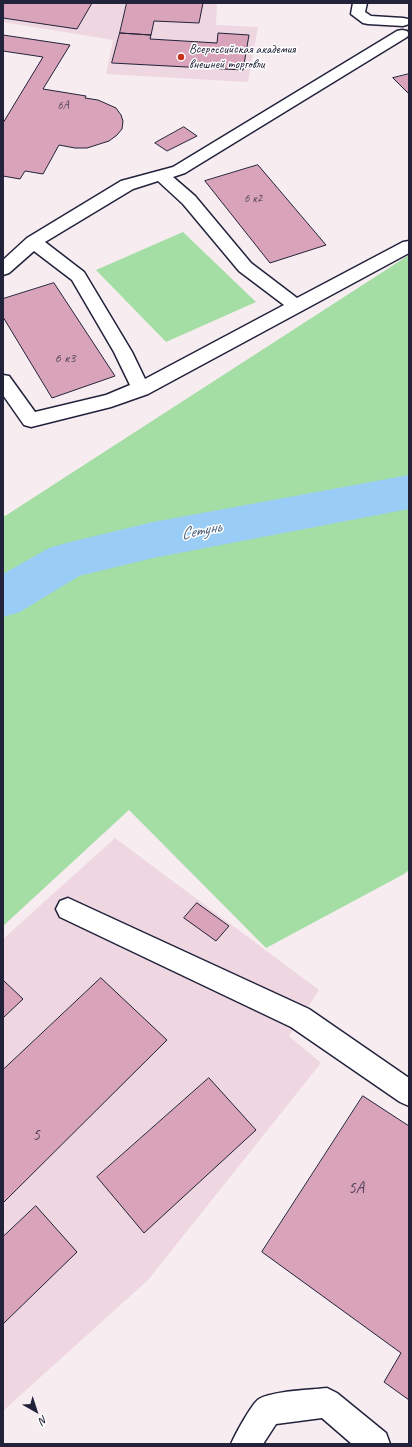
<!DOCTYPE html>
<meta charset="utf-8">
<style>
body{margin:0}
#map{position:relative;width:412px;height:1447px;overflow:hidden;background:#f7edf1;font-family:Caveat,sans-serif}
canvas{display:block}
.frame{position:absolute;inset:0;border:4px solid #22223b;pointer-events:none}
.north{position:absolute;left:16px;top:1391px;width:40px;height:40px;-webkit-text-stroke:3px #fff;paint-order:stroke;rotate:141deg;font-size:11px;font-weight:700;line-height:16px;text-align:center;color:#22223b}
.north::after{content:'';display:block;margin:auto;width:14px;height:18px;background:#22223b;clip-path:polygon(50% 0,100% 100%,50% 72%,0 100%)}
</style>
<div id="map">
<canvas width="412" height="1447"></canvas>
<div class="frame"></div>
<div class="north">N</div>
</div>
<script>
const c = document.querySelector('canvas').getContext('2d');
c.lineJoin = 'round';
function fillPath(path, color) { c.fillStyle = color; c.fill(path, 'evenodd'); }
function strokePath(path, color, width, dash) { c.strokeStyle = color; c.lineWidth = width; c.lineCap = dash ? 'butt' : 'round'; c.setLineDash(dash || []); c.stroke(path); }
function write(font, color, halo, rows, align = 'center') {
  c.font = font + ' Caveat,sans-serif'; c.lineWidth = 3; c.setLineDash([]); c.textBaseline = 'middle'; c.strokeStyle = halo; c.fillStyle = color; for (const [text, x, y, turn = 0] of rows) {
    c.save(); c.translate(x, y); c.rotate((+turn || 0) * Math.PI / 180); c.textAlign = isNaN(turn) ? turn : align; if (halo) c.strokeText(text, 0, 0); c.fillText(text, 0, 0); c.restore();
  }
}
fillPath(new Path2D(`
 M3,3H217L216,25L258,27L248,82L106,74L113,40L3,22Z
 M115,838L319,990L289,1036L321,1063L148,1280L3,1411V939Z`), '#eed7e0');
fillPath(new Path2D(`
 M183,232L256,302L166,342L96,270Z
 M409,255V870L404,874L266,948L129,810L3,926V515L5,516Z`), '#a4dea4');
fillPath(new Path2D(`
 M409,475V509L153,558L79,576L20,612L3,617V574L49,548L66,543L153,522Z`), '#99cdf6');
const building = new Path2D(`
 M3,3H92L77,29L3,18Z
 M127,3H203L199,23L154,21L151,35L120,33Z
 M120,33L151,35L150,39L217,43L218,33L249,35L243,70L112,63Z
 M3,35L70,45L43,89L86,96L85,98L98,100L116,108L121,115L123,121L122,129L117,135L109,141L87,148H75L59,145L43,174L25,171L20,179L3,176V123L43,57L3,51Z
 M409,74V94L393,78Z
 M184,127L197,136L167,151L155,143Z
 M258,165L326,245L270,263L205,181Z
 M54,283L115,376L52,398L3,317V299Z
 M197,903L229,926L216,941L184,918Z
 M101,978L167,1040L3,1203V1070Z
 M3,980L23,999L3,1018Z
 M209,1078L256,1130L144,1233L97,1177Z
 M363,1096L409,1126V1400L384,1382L401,1353L262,1252Z
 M36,1206L77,1252L3,1324V1237Z`);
fillPath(building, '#d9a3b9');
strokePath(building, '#22223b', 1);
const minor = new Path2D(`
 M353,3H367L365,12L371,16L403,18L408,19L409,24L403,26L368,24L363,23L351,14Z
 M402,30L407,31L409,34L407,37L185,173L173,177L195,196L251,263L297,298L403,242L409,241V253L148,394L111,407L31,427L24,425L3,395V375L9,376L35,412L106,395L130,385L114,352L72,280L34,251L9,273L3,275V260L27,238L121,181L173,167L397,31ZM158,181L183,204L239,271L284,305L145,379L132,352L84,272L45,242L133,189Z
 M68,898L309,1009L409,1078V1106L400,1102L291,1027L60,917L56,909L60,901Z
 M327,1388L337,1393L386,1433L390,1444H352L322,1418L276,1424L263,1444H231C235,1435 252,1403 259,1399C272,1391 310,1390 327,1388Z`);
strokePath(minor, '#22223b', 3);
fillPath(minor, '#fff');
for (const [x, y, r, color] of [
 [181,57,4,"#c8321e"]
]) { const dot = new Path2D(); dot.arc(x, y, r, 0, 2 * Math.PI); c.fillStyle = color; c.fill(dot); strokePath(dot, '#fff', 1.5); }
write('12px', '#50425a', null, [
 ["6А",63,106],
 ["6 к2",253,199]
]);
write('13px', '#22223b', '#fff', [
 ["Всероссийская академия",189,50],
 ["внешней торговли",189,65]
], 'left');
write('14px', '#50425a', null, [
 ["6 к3",65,358]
]);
write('italic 17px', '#4c5e7c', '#fff', [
 ["Сетунь",201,531,-11]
]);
write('17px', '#50425a', null, [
 ["5",36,1136],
 ["5А",356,1189]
]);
</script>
